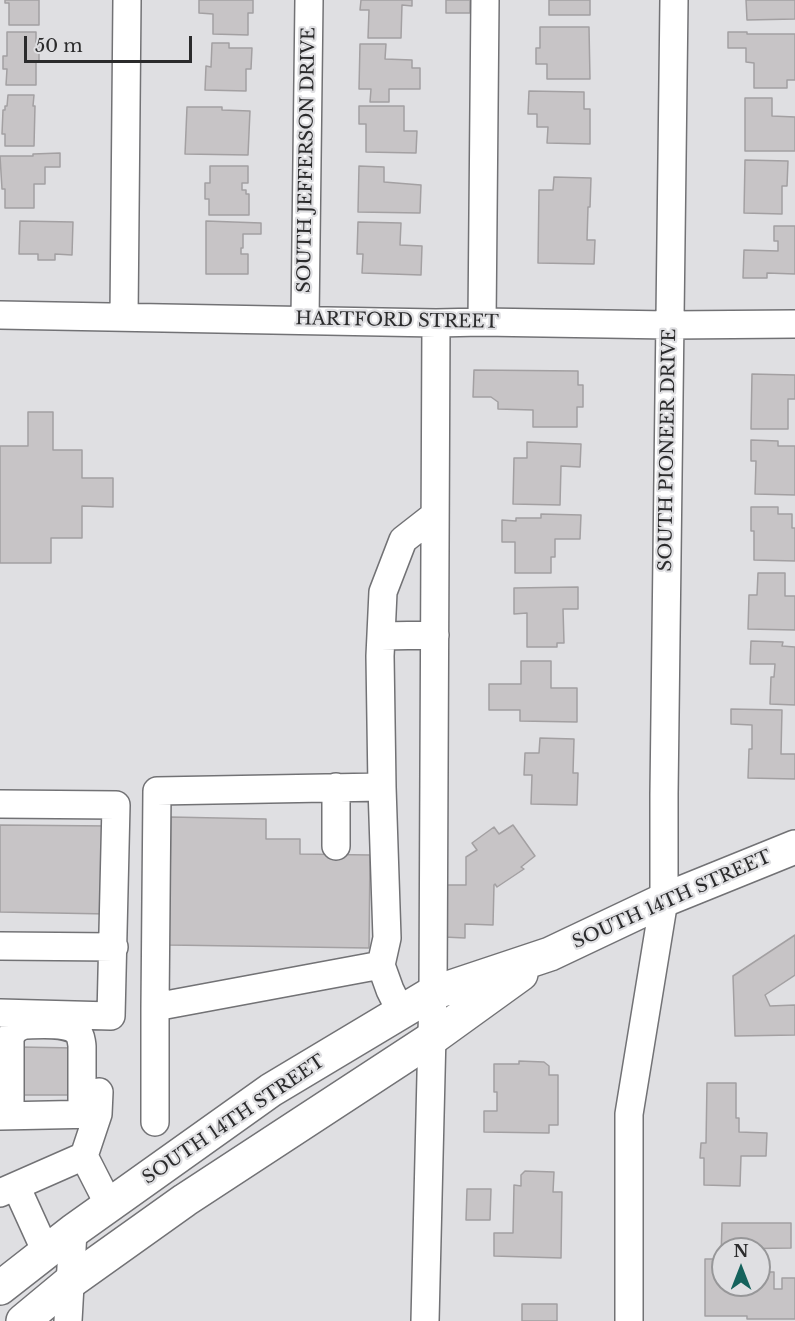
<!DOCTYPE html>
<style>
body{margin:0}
#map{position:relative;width:795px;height:1321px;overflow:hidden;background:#dfdfe2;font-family:"Libre Baskerville",serif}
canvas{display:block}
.north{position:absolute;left:711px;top:1237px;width:60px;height:60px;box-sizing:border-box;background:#dfdfe2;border:2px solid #979799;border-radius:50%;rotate:0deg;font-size:16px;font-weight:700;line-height:24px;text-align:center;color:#2b2b2c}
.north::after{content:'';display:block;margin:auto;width:21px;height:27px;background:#15625c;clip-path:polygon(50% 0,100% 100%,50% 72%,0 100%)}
.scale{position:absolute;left:24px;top:36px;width:168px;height:27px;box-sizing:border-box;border:3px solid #2b2b2c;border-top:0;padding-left:8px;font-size:18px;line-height:21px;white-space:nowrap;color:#2b2b2c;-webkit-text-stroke:4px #dfdfe2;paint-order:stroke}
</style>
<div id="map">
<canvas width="795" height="1321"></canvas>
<div class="north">N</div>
<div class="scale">50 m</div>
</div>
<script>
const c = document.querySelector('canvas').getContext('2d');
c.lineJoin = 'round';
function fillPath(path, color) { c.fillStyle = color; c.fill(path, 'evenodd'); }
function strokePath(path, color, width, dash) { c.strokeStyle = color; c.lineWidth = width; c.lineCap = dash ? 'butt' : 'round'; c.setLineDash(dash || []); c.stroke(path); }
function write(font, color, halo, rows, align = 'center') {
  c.font = font + ' "Libre Baskerville",serif'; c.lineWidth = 4.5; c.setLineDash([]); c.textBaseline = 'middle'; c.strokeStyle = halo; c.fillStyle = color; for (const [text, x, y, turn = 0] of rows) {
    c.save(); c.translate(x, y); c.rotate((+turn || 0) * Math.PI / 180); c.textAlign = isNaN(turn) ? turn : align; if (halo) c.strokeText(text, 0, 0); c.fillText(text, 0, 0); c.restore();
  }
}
const building = new Path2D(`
 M5,0H39V25H9V3H5Z
 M199,0H253V13H248V35L213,34V14L199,13Z
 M361,0H412V6L402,5L401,38H368L369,10H360Z
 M446,0H470V13H446Z
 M549,0H590V15H549Z
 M746,0H795V19L747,20Z
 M540,27H589L590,79H547V64H536V48H540Z
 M7,32H36V43H39V62H36V85H6L7,69H3V56H7Z
 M728,32H747V34H795V80H787V88H754V63L746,62V48H728Z
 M212,43H229V48H252L251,69H246V91L205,90L206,66L211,67Z
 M360,44H386L385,59L412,60V68H420V89H389V102H370L371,89H359Z
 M529,91L584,92V109H590V144L547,143L548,127H537V114H528Z
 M8,95H34L33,106H35L34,146H5V134H2L3,110H5V106H7Z
 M745,98H772V116L795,117V151H745Z
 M359,106H404V131H417L416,153L366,152V124H359Z
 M187,107H222V110L250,111L248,155L185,154Z
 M60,153V167H45V184H34V208H5V189H2L0,156H33V154Z
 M745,160L788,161L787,186H782V214L744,213Z
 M210,166H248V183H242V190H246V194H249V215H209V199H205V183H210Z
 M359,166L384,167V182L421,185L420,213L358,212Z
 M554,177L591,178L590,207H588L587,240H595L594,264L538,263L539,190H553Z
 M20,221L73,222L72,255L55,254V260H38V254H19Z
 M206,221L261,223V234H243V248H241V254H248V274H206Z
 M358,222L401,223L400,245L422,246L421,275L362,273L363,254H357Z
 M774,226H795V274L767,273V278H743L744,250L778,251V241H774Z
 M474,370L578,371V385H583V407H577V427H533V410L498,409V402L491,397H473Z
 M752,374L795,375V399H788V429H751Z
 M28,412H53V450H82V478H113V507L82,506V538H51V563H0V446H28Z
 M751,440L778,441V446H795V495L755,494L756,461H751Z
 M527,442L581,444L580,467L561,466L560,505L513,504L514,458H527Z
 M751,507H778V514H792V528H795V561L754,560V531H751Z
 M541,514L581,515L580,539H555V557H551V573H515V542H502V520L516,521V518H541Z
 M758,573H785V596H795V630L748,629L749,595H757Z
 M578,587V609H563L564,643H557V647H527V613L514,614V588Z
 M751,641L783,642L782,646L795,647V705L770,704L771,677H774L775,664H750Z
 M521,661H551V688H577V722L520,721V710H489V684H521Z
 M731,709L782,710L781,754H795V779L748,778L749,749H752V725L731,724Z
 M540,738L574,739L573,773H578L577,805L531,804L532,775H524L525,753H539Z
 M171,817L266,819V839H300V854L370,855L369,948L169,945Z
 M0,825L110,826L108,914L0,912Z
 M513,825L535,856L521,867L524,869L497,887L495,884L494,885L493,925L465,924V938L444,937L446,885H466V857L477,850L472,843L494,827L499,834Z
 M795,935V975L765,995L770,1006L795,1005V1035L735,1036L733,976Z
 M20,1047L74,1048V1095H20Z
 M519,1061L544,1062L549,1066V1075H558V1125H549V1133L484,1132V1111H497V1092H494V1064H519Z
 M707,1083H736V1118H739V1132L767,1133L766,1156H741L740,1186L704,1185V1158H700L701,1143H706Z
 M525,1171L554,1172L553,1192H562L561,1258L494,1256V1233H513L514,1185L521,1186V1175Z
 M467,1189H491L490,1220H466Z
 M722,1223H791V1248L723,1249V1285H759V1272H774V1289H782V1278H795V1319H747V1316H705V1259H721Z
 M522,1304H557V1321H522Z`);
fillPath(building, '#c7c4c6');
strokePath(building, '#a3a0a2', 1.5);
const minor = new Path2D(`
 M0,315L436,323L482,322L669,325L795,324
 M124,317L127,0
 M305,320L309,0
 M482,322L485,0
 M381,636L435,635
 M382,787L380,656L383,592L403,540L435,515
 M0,804L116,805L111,1016L0,1013
 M336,846V787
 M0,946L114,947
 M381,965L387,938L382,787L157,791L155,1007L381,965L390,990L401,1012
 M155,1007V1122
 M10,1115V1038C13,1031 16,1028 24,1025C38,1025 73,1021 80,1036C81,1038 82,1045 82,1046V1114
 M0,1116L98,1114
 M84,1156L109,1205
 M16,1186L46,1252
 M0,1193L84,1156L98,1114L99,1092
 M68,1321L73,1231
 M425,1321L433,993L436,323
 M629,1321V1114L664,900V794L674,0`);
const major = new Path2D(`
 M0,1288L73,1231L271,1090L433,993L550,954L664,900L795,847
 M23,1321L70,1282L185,1200L431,1039L521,974`);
strokePath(minor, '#727275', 30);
strokePath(major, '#727275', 36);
strokePath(minor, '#fff', 27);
strokePath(major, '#fff', 33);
write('18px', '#2b2b2c', '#dfdfe2', [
 ["SOUTH JEFFERSON DRIVE",307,160,-89],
 ["HARTFORD STREET",397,321,1],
 ["SOUTH PIONEER DRIVE",668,450,-89],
 ["SOUTH 14TH STREET",672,900,-24],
 ["SOUTH 14TH STREET",234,1120,-34]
]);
</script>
